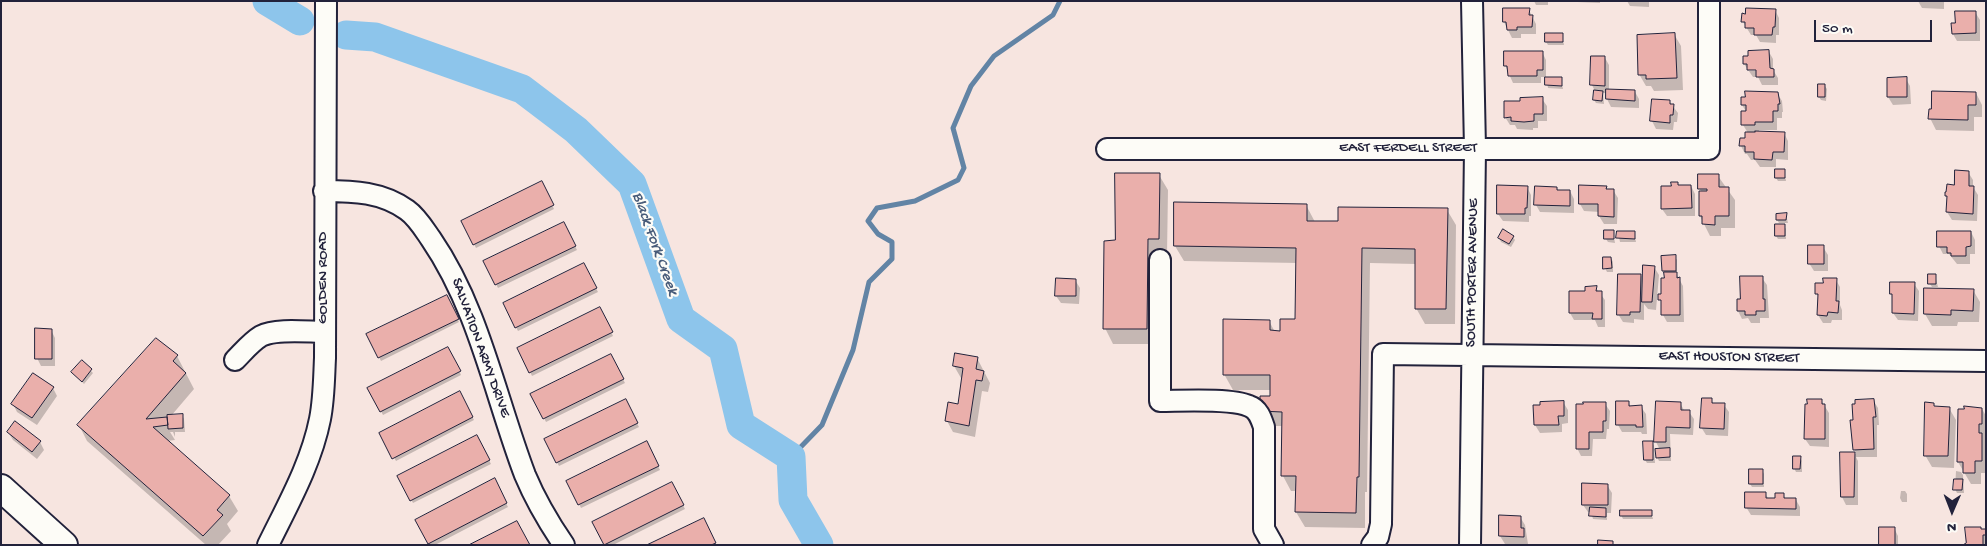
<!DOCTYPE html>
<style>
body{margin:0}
#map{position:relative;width:1987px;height:546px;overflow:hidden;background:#f7e5e0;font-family:"Gochi Hand",sans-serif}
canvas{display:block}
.frame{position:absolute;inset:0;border:2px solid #22223b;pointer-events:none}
.north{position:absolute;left:1927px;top:486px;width:50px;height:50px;-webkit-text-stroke:4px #fdfcf7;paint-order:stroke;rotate:181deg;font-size:14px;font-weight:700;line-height:20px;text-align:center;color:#22223b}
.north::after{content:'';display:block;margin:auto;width:18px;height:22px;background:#22223b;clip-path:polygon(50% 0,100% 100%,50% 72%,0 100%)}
.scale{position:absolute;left:1814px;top:20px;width:118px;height:22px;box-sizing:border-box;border:2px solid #22223b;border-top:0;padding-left:6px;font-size:15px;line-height:18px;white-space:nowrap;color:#22223b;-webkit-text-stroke:4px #fdfcf7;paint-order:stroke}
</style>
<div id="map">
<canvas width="1987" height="546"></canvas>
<div class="frame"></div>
<div class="north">N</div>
<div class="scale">50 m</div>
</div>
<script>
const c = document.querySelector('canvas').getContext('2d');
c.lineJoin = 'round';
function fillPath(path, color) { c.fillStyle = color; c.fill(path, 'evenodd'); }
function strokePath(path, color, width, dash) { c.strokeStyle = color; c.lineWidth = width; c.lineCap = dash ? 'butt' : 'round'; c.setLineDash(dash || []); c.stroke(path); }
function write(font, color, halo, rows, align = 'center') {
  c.font = font + ' "Gochi Hand",sans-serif'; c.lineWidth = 4.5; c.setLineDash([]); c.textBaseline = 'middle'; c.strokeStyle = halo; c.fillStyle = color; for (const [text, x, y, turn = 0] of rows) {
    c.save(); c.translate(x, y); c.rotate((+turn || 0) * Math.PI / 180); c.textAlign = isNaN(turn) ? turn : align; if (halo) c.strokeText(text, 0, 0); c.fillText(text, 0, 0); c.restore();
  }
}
fillPath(new Path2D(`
 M1534,1H1548V5H1536Z
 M1576,1H1600V3L1577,2Z
 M1627,1H1649V7L1630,6Z
 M1918,1H1944V9L1922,8Z
 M1529,10L1536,24V34H1521V38H1512L1504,22Z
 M1775,10L1779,18V35H1776V43L1760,42L1756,35H1751L1743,22Z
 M1975,12L1980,20V41H1957L1953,34Z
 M1562,34L1564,45H1548L1546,42Z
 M1674,34L1681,46L1683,90L1654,91L1651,86H1646L1639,74Z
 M1542,52L1546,60V78L1561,79L1563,89L1548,88L1546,77H1541V83H1513L1505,65Z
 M1769,52L1773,59V70L1778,78V85H1762L1758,77H1753L1744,64ZM1749,69L1763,71H1749Z
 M1605,58L1609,65V90L1635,92L1639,99V108L1611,107L1607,99V93H1603L1604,104L1596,103L1594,100L1595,91L1592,85Z
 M1906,79L1910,86L1911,104L1893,105L1888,97Z
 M1824,85L1827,89L1826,101L1821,100L1819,97Z
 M1777,93L1782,101L1783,112H1782V118H1777V130H1759V133H1784L1788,141V160L1776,159V167H1760L1755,160H1751L1747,154H1745L1741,146L1746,140L1748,133L1743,125L1747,113L1742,105Z
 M1976,93L1982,105V117H1974V131L1936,130L1930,118Z
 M1542,99L1547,106V121H1538V128H1533V130L1517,129L1515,125H1510L1505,117Z
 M1669,101L1678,113L1677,122H1674L1673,130L1656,129L1652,121Z
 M1784,170L1786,181H1778L1776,178Z
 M1968,172L1973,180V187L1978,195L1977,221L1952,220L1947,212L1948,199L1946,196Z
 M1159,175L1168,190L1167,254L1155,344H1113L1105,328L1116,242Z
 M1718,176L1735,200V228H1721V236H1710L1700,216L1701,191L1699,188Z
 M541,183L554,209L476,248L463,222Z
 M1677,183L1679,186H1691L1695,194V216H1667L1662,209L1673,187Z
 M1527,187L1531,195V216H1529V222L1503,221L1498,214Z
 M1606,187L1608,190H1613L1618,198L1617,224H1604L1599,216L1600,212L1584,211L1580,204Z
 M1557,188L1558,191H1570L1574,199V213L1540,212L1536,205Z
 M1306,205L1315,222H1339L1447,210L1456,225L1455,324H1425L1416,308V264L1370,263L1367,492H1365V528L1305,527L1296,512L1297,491H1291L1283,476V426H1270L1261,411L1271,397V390H1233L1224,374L1269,321L1275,332H1281L1297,320L1298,263L1184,261L1175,246Z
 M1786,215L1788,223H1779L1777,220Z
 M564,224L577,250L498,288L485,262Z
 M1784,226L1786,229V239H1778L1776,236Z
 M1613,232L1615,243L1608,242L1606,239Z
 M1618,232H1634L1636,242H1620Z
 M1971,232L1975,240V254H1970V264H1957L1949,254H1943L1939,246Z
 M1513,237L1515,240L1511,247L1501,242L1499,238Z
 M1823,247L1828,255V271H1814L1809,263Z
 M1663,257H1675L1677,260V275L1683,286L1684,322H1667L1663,315L1662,304L1660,299L1663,295L1665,279L1663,271Z
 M1611,258L1613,262V272H1607L1605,268Z
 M584,265L598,292L518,331L504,304Z
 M1654,267L1659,275L1656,310L1648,309L1644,304V320L1634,319V323L1623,322L1618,314L1641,275L1644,281Z
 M1935,275L1938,287H1932L1930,284Z
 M1762,278L1767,285L1769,318H1760V323H1751L1748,318L1742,319L1738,311L1741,301Z
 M1075,280L1080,288L1079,304L1061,303L1056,296Z
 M1836,280L1840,287V305L1842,310V320H1832L1831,323H1823L1818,315L1819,298L1816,293L1824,285Z
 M1891,283L1914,284L1919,291L1918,321L1898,320L1893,313Z
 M1596,288L1605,300V327H1598L1595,320H1574L1570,313L1586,292Z
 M1925,290H1973L1980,302L1979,322H1958L1957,326H1932L1925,314Z
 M446,296L459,322L381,361L368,335Z
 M600,309L613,336L532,376L519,349Z
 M51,330L55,338V366H41L37,358Z
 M448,348L461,375L383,415L369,388Z
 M177,356L194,389L171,416L182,415L184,419L185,432H175V437L173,432H170L175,440L167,441L229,496L238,511L227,524L231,531L218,545H206L87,441L79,425Z
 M611,356L625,383L546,422L532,394Z
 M977,358L990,383L988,392L982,391L975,437L953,432L947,421L959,405L963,378H961L954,366Z
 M82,362L93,373L84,384L73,372Z
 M53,388L57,396L37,425L17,412L13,404Z
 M459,393L474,420L396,461L381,433Z
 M1711,400L1714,404L1724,405L1729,412L1728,436L1706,435L1701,427Z
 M1821,400L1829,413V447L1810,446L1805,439Z
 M1873,400L1878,408L1879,425H1877V457H1856L1858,461V505H1846L1842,497L1841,454H1856L1854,449V422L1857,405Z
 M625,401L639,427L559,466L545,440Z
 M1563,402L1568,410V423L1562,424V432L1540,433L1535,425V406Z
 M1628,402L1631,407H1641L1646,414L1647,434H1642L1641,432H1622L1618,425Z
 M1680,403L1685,412H1689L1694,419L1693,435L1670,434L1671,461H1659L1657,457L1660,450L1656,442Z
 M1605,404L1610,411L1609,429H1607L1606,439H1593L1592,456H1581L1577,448Z
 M1933,404L1935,407L1949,408L1956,420L1954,468L1932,467L1925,455Z
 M1982,409L1986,416V473H1981V484H1971L1958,462Z
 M8,432L40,442L44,450L37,459L13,440Z
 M477,437L491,464L413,503L399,476Z
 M1652,442L1654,446L1655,463H1647L1645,460Z
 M646,443L660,470L581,508L568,481Z
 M1800,457L1802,461V472H1796L1794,468Z
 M1762,470L1764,474V487H1752L1750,484Z
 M1956,471L1961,472L1963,475L1964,493H1957L1955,489Z
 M494,480L508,507L435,545H430L417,520Z
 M672,484L685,509L613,545H605L594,523Z
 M1607,485L1612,493L1611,513H1607V520L1593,519L1591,512H1588L1583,505Z
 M1901,491H1905L1907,494V502H1902L1900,498Z
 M1765,494L1769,499H1776L1783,494L1786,500H1796L1800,507V516L1751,515L1746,507Z
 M1651,512L1653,519H1623L1621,515Z
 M1520,517L1525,525L1528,544H1505L1500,536Z
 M1894,528L1898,536V545H1880Z
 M1981,531L1986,532V545H1964Z`), '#0003');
strokePath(new Path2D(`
 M791,457L822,425L853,350L869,282L892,259V242L878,234L868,221L877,208L915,201L958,180L964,168L953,128L971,86L994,56L1053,15L1060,1`), '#6284a5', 5);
strokePath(new Path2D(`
 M267,1L300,21
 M346,35L375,37L522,89L576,130L632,184L681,319L723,349L741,425L791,457L793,500L819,545`), '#8dc5eb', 29);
const building = new Path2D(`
 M1503,8H1530L1529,15H1533L1532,27H1517V30H1507L1506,22H1503Z
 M1746,8L1776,9L1775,27H1773L1772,35H1754V28H1745V22H1741L1742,13L1745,14Z
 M1955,11H1976V33L1952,34L1951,23H1955Z
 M1545,33H1563V42H1545Z
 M1675,33L1677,78L1646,79V75H1638L1637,35Z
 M1769,50L1770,68L1774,69V77H1756V70H1747V64H1743V56H1748V51Z
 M1504,51H1543V70H1537V76H1508L1507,66H1504Z
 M1591,56H1605V86L1590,85Z
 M1545,77H1562V86L1545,85Z
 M1907,77V97H1887V78Z
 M1818,84H1825V97H1818Z
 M1606,89L1635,90V101L1606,99Z
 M1594,90L1603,91L1602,101L1593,100Z
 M1745,91L1778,92L1780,104H1778V111H1773V122H1755V125H1741V111H1746V105H1741V97H1745Z
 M1932,91L1976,92V105H1968V120L1928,119L1929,109H1931Z
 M1543,97V114H1534V121L1524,122L1511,121V117L1504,118V101H1520V98Z
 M1652,99L1670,100V104H1674L1673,115H1670V123L1650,121Z
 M1755,131L1785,132L1784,152H1773L1772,160L1754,159V152H1745V146H1739L1740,138H1745V132H1755Z
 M1775,169H1785V178H1775Z
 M1955,170L1969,171V186H1974L1973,214L1946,212L1947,196H1945V192H1946L1947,184L1954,185Z
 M1115,173H1160L1159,239H1148L1147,329H1103L1104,241L1115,240Z
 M1698,174H1719V187H1729V216H1715V225L1702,224V216H1699V191H1707V189H1698Z
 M542,181L554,205L473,245L461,221Z
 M1671,182H1678V185H1691L1692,208L1661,209V186H1671Z
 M1497,185L1528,186L1527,208H1525V214H1497Z
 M1579,185L1607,186L1606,189H1614V217L1598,216V204H1579Z
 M1535,186L1557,187V190H1570V206L1534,205Z
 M1174,202L1307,204V221H1338V207L1448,208L1446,309H1415V249L1362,248L1359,477H1357L1356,513L1295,512L1296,476H1281L1282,412L1260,411V396H1270V375H1223V319L1270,320V330L1280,331V319H1295L1296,248L1174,246Z
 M1787,213L1786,220H1776V214Z
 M564,222L576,246L495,285L483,261Z
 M1775,224H1785V236H1775Z
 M1503,229L1514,236L1509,244L1498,238Z
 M1604,230H1614V239H1604Z
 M1617,231H1635V239L1616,238Z
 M1937,231H1971V246L1966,247V256H1951V253H1947V247H1937Z
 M1808,245H1824V264H1808Z
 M1676,255V271H1662L1661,256Z
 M1603,257H1611L1612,268L1603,269Z
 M584,263L597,288L515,328L503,303Z
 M1643,265L1655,266L1652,302H1642Z
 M1664,272H1677V278L1680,277V315H1661V300H1658V294H1661V278H1664Z
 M1618,274H1641L1640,312H1630V315H1617Z
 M1928,274H1936V284H1928Z
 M1740,276H1763V299H1765V311H1756V315H1745V311H1737V299H1740Z
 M1056,278L1076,279V296H1055Z
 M1823,278H1837L1836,301H1839L1838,313L1828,312L1827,316L1817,315L1818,294H1815V283H1823Z
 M1890,282H1915L1914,314L1892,313V294H1890Z
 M1597,286L1596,291H1602V319H1592L1593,313H1569V291H1585V287Z
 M1924,288L1974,289L1973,311L1951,310V315L1924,314Z
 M447,295L459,319L378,358L366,334Z
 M600,307L613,332L529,373L517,348Z
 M35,328L52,329V359H35Z
 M156,338L178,355L173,361L186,373L146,419L167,417L168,425L153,427L230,495L217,510L223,515L203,536L77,425Z
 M448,347L461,371L380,412L367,388Z
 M955,353L978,357L976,369L984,371L982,381L976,380L969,426L945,421L948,402L958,404L963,368L953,366Z
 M611,354L624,379L543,419L530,394Z
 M82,360L92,369L82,382L71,372Z
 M33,373L54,387L32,418L11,404Z
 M460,391L473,417L392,459L379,433Z
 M1702,398H1712V403H1725L1724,429L1700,428Z
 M626,399L638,423L556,463L544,439Z
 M1807,399H1822V404H1825V439H1804L1805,404H1807Z
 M1874,399L1876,417H1873L1874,449L1853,450L1850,420H1853L1852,404H1855V400Z
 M1564,401V416H1558L1559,425H1534L1533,405H1540V402Z
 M1616,401H1629V406L1642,405L1643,427H1636V425H1616Z
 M1656,401L1681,402V410H1690V428L1666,427V442H1654Z
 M1583,402H1606V421H1603V432H1589V449H1576V404H1583Z
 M1925,402L1934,403V406L1950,407L1948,456H1924Z
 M1964,406L1982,408V424H1979V433H1982V461H1975V473H1963V462H1957L1958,409H1964Z
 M183,414V428L168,429L167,415Z
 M15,421L41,441L32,452L7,432Z
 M477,435L490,460L410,501L397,476Z
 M647,441L659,466L578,505L566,481Z
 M1643,441H1653V460H1644Z
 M1670,448V457L1656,458L1655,449Z
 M1840,452H1855L1854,497H1841Z
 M1793,456H1801L1800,469H1793Z
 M1749,469H1763V484H1749Z
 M495,478L507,503L428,544L415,520Z
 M1954,479H1963L1962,490H1953Z
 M672,482L684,505L604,545L592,522Z
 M1582,483L1608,484V505H1582Z
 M1745,492H1766V498H1775V493H1784V498H1796V509L1745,508Z
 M1590,507L1606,508V517L1589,516Z
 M1620,510H1652V516H1620Z
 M1499,515L1521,516V528H1524V537L1499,536Z
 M704,518L716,543L711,545H647Z
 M517,521L530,545H469Z
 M1879,527H1895V545H1879Z
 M1965,527H1981V529H1986V535H1983V545H1963L1966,543Z
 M1598,540L1613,541V545H1598Z`);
fillPath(building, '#eaafab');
strokePath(building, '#22223b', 1);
const minor = new Path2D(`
 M1107,149H1709V1
 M324,191C354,191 382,192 407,210C417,217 424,229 431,239C479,309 495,396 525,475C535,499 549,523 564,545
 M1160,260V401C1181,401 1231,398 1249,406C1258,409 1261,418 1264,427V529L1273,545
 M235,360C243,352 251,342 261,336C276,328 308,332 325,332
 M268,545C288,504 311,464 320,419C324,399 324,378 325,358L326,1
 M1372,545L1378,537L1381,524L1383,354L1986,361
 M1470,545L1475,149L1472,1`);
const major = new Path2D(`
 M1,488L64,545`);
strokePath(minor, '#22223b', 24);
strokePath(major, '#22223b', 30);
strokePath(minor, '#fdfcf7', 20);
strokePath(major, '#fdfcf7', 26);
write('15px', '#22223b', '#fdfcf7', [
 ["EAST FERDELL STREET",1408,149],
 ["SOUTH PORTER AVENUE",1473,273,-89],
 ["GOLDEN ROAD",324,278,-90],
 ["SALVATION ARMY DRIVE",480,348,70],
 ["EAST HOUSTON STREET",1729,358,1]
]);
write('italic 16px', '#475b79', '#fdfcf7', [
 ["Black Fork Creek",654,244,70]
]);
</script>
